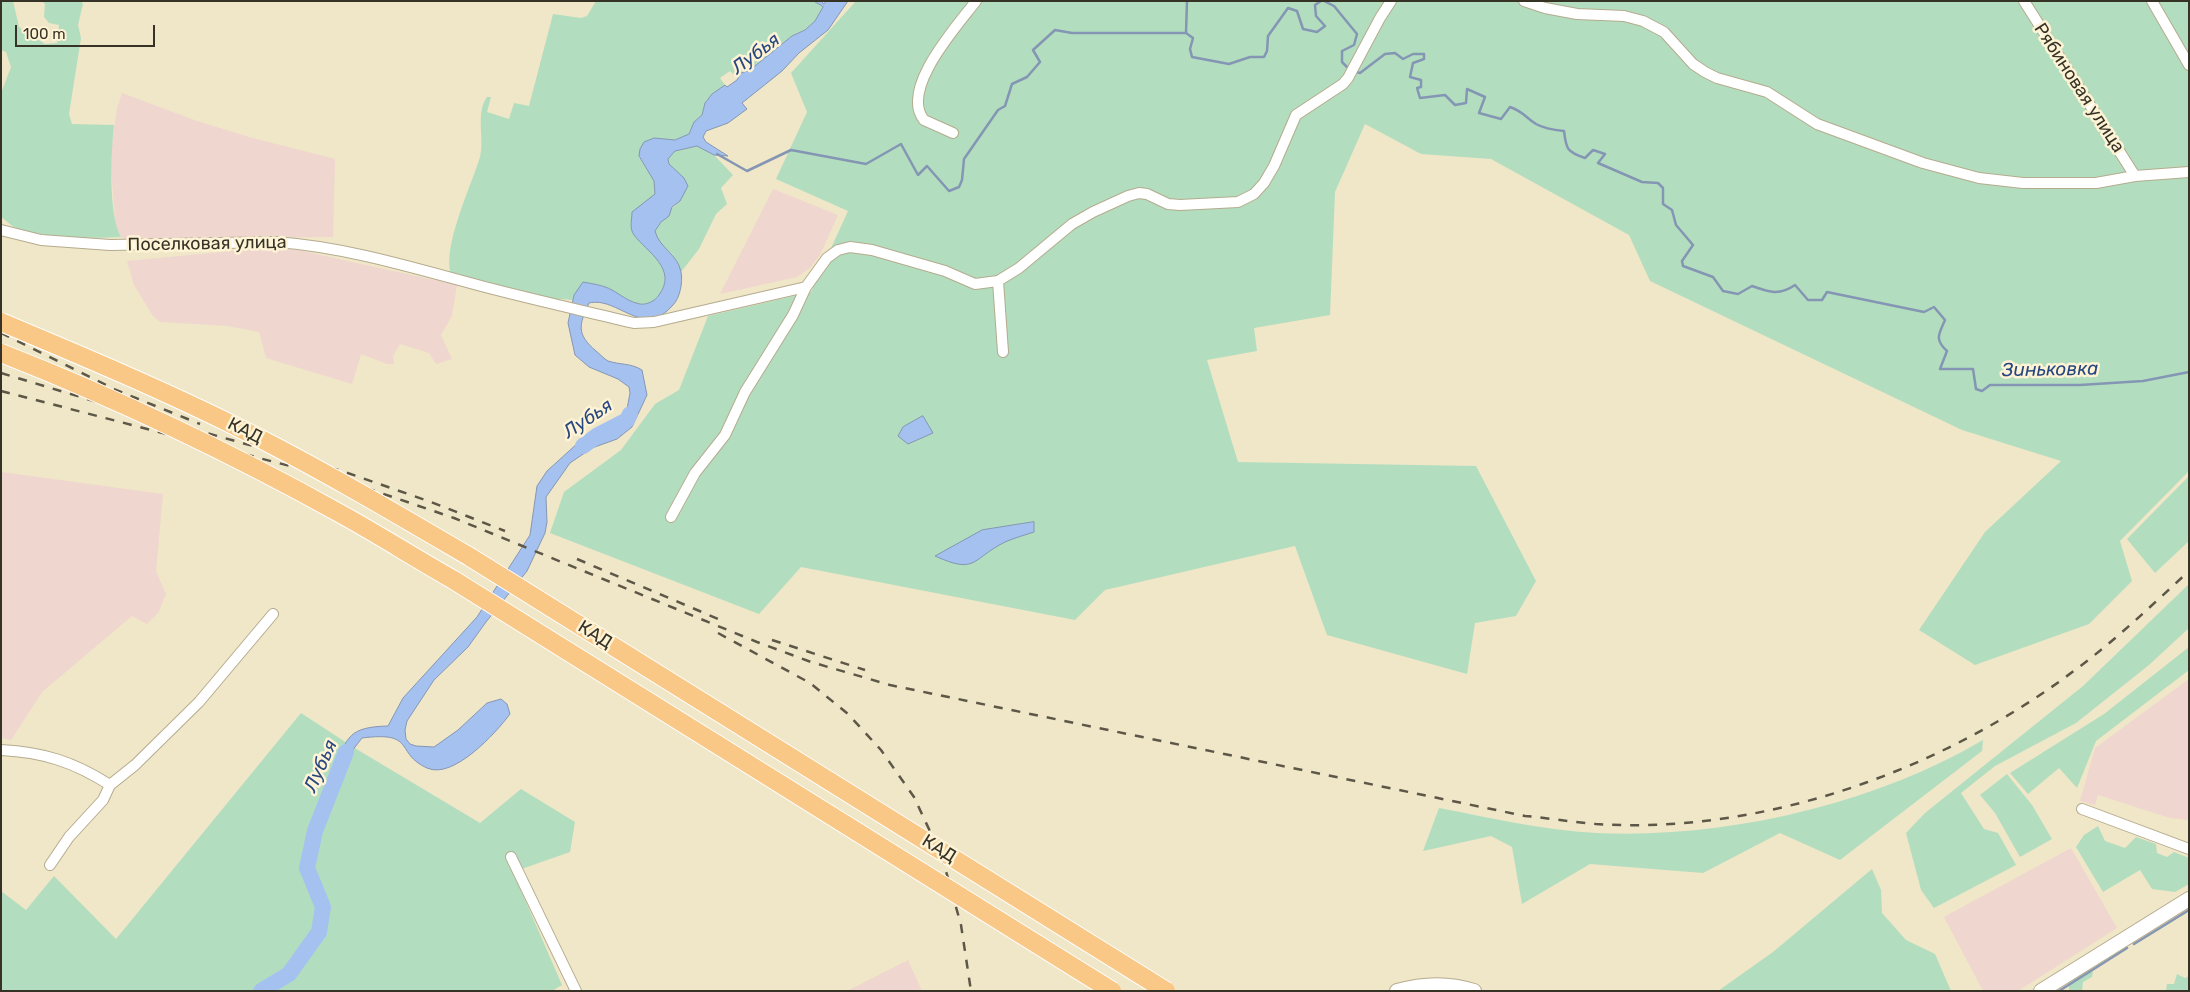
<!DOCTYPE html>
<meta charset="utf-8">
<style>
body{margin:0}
#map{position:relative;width:2190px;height:992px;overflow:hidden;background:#f0e6c8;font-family:Rubik,sans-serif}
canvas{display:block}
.frame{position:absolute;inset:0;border:2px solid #363226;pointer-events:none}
.scale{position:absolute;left:15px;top:25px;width:140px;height:22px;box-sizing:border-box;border:2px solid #363226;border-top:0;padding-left:6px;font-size:15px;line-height:18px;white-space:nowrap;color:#363226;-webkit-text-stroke:4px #fef3d5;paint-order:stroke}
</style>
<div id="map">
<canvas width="2190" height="992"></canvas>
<div class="frame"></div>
<div class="scale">100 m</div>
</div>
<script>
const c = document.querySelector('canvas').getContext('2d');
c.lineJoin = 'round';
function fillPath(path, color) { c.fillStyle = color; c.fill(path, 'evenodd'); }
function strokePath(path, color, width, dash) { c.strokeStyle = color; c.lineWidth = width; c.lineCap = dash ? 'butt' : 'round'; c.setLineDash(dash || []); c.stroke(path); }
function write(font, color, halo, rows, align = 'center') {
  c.font = font + ' Rubik,sans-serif'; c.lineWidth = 5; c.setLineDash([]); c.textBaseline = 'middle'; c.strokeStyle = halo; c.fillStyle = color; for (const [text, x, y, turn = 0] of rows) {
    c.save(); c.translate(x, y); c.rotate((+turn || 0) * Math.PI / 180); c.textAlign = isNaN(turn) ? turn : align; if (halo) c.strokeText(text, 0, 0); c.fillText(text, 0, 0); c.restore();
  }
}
fillPath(new Path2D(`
 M122,93L197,121L249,137L335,159L333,237L229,238L129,241L121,237L116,228L111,171L112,142L117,109Z
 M773,189L838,215L820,255L810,268L797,277L720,294Z
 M264,248L293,249L457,285L452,316L441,335L452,359L436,364L429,353L400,344L393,356L394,364H387L361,354L352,384L266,358L259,332L228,326L160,322L153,316L134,285L127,261Z
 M1,472L163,494L156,571L166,594L158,613L147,624L132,616L42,692L11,740L1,738Z
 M2189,679V820L2170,818L2098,795L2095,805L2080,801L2095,748Z
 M2071,848L2117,928L2018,991H1983L1944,917Z
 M908,960L922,991H847Z`), '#efd6cf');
fillPath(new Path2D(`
 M1,1H13L19,27L45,44L57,43L59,25L49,23L44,17L45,4L42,1H81L83,4L78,25L81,38L69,114L72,124L114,125C111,152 108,214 121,237C93,239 43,238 16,228C11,226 6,220 1,217V93L11,67L6,52L1,50Z
 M596,1H814L823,7L815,21L805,30L792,36L750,70L741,73L738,79L730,71L720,78L725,85L712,94L705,103L702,115L694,122L689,134L675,140L653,138L639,157L654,181L655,195L645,203L633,234C649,249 677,272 659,295C655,301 649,304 643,304C628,304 613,290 600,285L574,295L573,300L559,299L552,302L451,275C442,246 471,187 480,157C485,139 475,114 487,97H491L487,112L509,119L514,103L529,106L553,14L581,18L587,16Z
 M856,1H2189V471L2120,541L2132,581L2089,624L1975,665L1919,630L1985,532L2061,461L1962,430L1650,281L1629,235L1491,159L1421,154L1365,124L1335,192L1330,315L1254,328L1257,351L1207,360L1238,462L1476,466L1536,581L1516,616L1475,623L1467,674L1327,635L1295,546L1105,590L1075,620L801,567L759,614L550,533L564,492L621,450L655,404L679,390L708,316L811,292L848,211L776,179L807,112L791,73Z
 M697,146L714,155L733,175L721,188L727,204L716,214L699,249L681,272L672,254L657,241L655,231C661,222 672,207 680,201L674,169L669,164L668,159L675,151Z
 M2189,476V541L2155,573L2127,539Z
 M2189,584V628L2149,665L2076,723L1995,766L1961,793L1984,829L1998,833L2016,865L1934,908L1921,890L1906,833L1925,813L2083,686Z
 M2189,647V670L2096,741L2077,788L2059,768L2028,794L2010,773L2104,714Z
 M301,713L353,747L480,823L521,789L575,822L570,852L513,872L562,985L552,991H1V891L26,910L54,876L116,939Z
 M1983,740L1982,751L1840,860L1780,833L1703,873L1590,864L1522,904L1512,847L1491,836L1423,851L1439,808C1491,818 1543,830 1596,833C1724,839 1873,805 1983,740Z
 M2007,774L2032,805L2052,839L2020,857L1995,813L1980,795Z
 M2098,826L2105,841L2125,848L2136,837L2156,844L2157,853L2167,857L2174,852L2189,858V884L2175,892L2152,889L2140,870L2103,892L2076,847L2084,835Z
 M1872,869L1881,890L1882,913L1906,940L1935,954L1951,991H1718L1773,952Z
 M2089,970L2093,972L2092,977L2083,982L2082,991H2069V982Z
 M2177,974L2185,978L2189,976V991H2166L2167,984H2174Z`), '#b2debf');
const water = new Path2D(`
 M814,1H821L824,4L826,1H848L828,30L799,53L782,71L742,103L747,109L728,123L706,131L703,137L706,142L728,156L714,155L697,146L675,151L668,159L669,164L684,178L688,186L680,201L672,207L669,216L661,222L655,231C659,248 678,254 681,272C683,282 680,298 673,305C643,340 618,296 589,303C579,325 576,334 596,351C600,354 604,359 608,361C620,365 631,363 642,370L647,395L632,427L617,439L592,448L570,463L546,497L547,522L545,533L527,571L486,622L468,647L434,680L407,721L405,730L406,739L410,744L416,746L434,747L458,730L487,703L501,699L507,704L510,714C496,733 453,780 427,768C394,753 417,731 362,738L352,751L343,773L335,770C346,736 350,727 388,726L403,698L477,617L530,535L537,486L547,471L579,442L612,429L622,418L627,409L630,393L629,387L618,379L589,367L575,355L568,323L574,295L583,282C593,284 603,285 612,290C621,295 629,302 640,304C647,305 655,301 659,295C678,269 647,252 634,235C629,228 632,220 632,212L655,194L654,181L639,156L640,149L644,142L654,138L675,140L689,134L694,122L702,115L705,103L712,94L725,85L727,87L737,80L741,73L750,70L792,36L805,30L815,21L823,7Z
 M923,416L933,433L908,444L898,436L903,427Z
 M1034,522V532C1025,535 1014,538 1005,542C971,559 977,575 935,556L982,530Z`);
fillPath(water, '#a5c1f0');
strokePath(water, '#8496b3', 1);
strokePath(new Path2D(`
 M1324,1L1334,6L1357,34L1354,45L1342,51V62L1349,69
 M1186,33L1187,1
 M1356,72L1360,73L1385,54L1395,53L1403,59L1413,54H1424V59L1413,63L1410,77L1421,80V87L1417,88L1420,98L1445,95L1455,105L1466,103L1467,89L1485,97L1479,113L1501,119L1510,107C1524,112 1525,117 1536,124C1545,129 1554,130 1564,131C1566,149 1567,152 1585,158L1593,150L1605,154L1598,163L1642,182L1658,183L1663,188V204L1672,210L1676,225L1693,245L1682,261L1683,266L1713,277L1723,291L1738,294L1752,286C1769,292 1779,296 1795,285L1808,300H1822L1827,292L1924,312L1934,307L1945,320C1939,334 1934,339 1947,351L1940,369H1973L1976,389L1982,391L1990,385H2080L2143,381L2189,372
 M717,154L747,171L791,150L866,164L901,144L918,175L927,166L949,191L959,187L962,180L964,159L998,110L1005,106L1012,84L1027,77L1040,62L1033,50L1055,30L1072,33H1186L1193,38L1190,49L1192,57L1229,64L1250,57H1264L1267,51L1268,36L1288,8L1297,11L1303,29L1317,32L1325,26L1316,16L1315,5L1321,1
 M2134,944L2189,910
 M2059,991L2127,948`), '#8496b3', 2.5);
strokePath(new Path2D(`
 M583,446L598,435L627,420L630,414
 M261,991L289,974L319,932L323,907L307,868L315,831L346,752`), '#a5c1f0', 16);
const street = new Path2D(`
 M1524,1L1545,8L1577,14L1624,16L1643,21L1664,32L1693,64L1705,72L1717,78L1767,92L1817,124L1923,163L1979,178L2023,183H2096L2135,176L2189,172
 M2024,1L2135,176
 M2152,1L2189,65
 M953,133L924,120C899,89 958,25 976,1
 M1,230L41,240L110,245L276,242C347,247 417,269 485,287C535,300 584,311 634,323L654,322L806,287
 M998,281L1003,352
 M671,517L695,473L725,435L745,392L793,315L806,287L827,258L838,250L850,247L872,250L945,271L975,284L998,281L1019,268L1072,224L1093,212L1128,196L1139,193L1147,194L1168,204L1180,205L1238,202L1254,194L1264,183L1274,166L1296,115L1343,84L1348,78L1380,18L1391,1
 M1,750C43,752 74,762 110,785
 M2082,809L2189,849
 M511,857L576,991
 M50,865L69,837L103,800L110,785L135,765L199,702L273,614`);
const secondary = new Path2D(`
 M1397,991C1422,984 1449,983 1474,991
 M2041,991L2189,899`);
strokePath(street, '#b5ab8e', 12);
strokePath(secondary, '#b5ab8e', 16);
strokePath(street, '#fff', 10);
strokePath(secondary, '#fff', 14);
strokePath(new Path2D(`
 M1,322L31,341
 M1,333L116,390L200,424
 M1,373L107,405L342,471L431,502L505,531
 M1,391L340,479L454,518L757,642L811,662L890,685L1525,816C1548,818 1572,822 1596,824C1763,835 1943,770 2075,670C2116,640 2152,605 2189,571
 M577,559L723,621
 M718,633L810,683L848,714L881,750L914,797L942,857L961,925L971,991
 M772,640L865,670`), '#5c5747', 2.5, [9, 9]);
const highwayBridge = new Path2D(`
 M1,322C82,356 163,390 241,429C319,468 395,513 470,557L1166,991
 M1,353C118,399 231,453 341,514C379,535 415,558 452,579L1112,991`);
strokePath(highwayBridge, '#fff', 20, []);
strokePath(highwayBridge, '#fac886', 18);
write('18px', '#363226', '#fef3d5', [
 ["Рябиновая улица",2079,88,57],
 ["Поселковая улица",207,244,-1],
 ["КАД",245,431,27],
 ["КАД",595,635,32],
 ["КАД",939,849,32]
]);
write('italic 19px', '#274781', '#fef3d5', [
 ["Лубья",756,54,-37],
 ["Зиньковка",2050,370,-1],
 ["Лубья",588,419,-34],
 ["Лубья",321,766,-66]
]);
</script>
